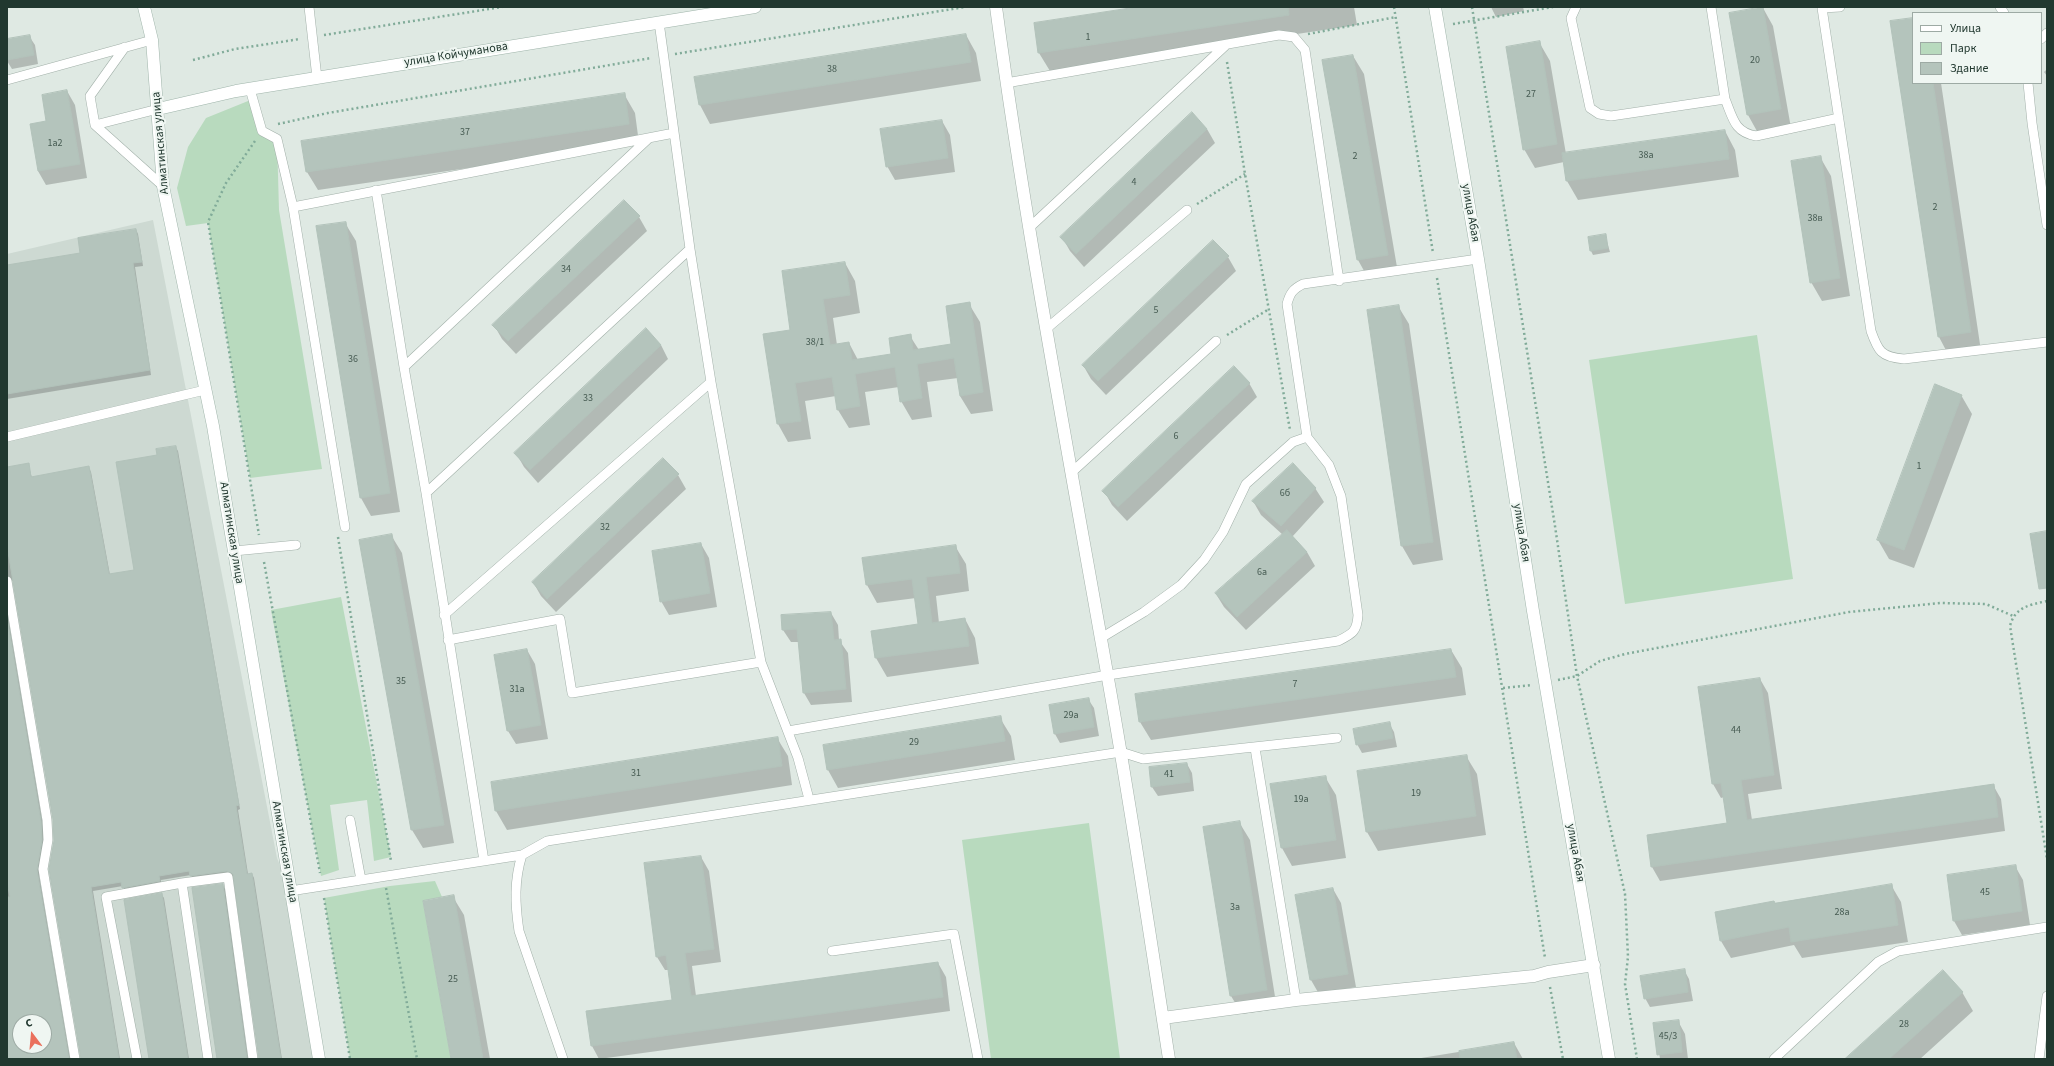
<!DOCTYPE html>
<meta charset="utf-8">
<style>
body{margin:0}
#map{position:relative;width:2054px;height:1066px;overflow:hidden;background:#dfe9e3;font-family:"Source Sans 3",sans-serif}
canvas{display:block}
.frame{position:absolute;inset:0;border:8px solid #21382f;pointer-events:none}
.legend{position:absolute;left:1912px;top:12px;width:130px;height:72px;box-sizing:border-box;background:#eff6f2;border:1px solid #9daaa4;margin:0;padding:5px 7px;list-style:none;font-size:12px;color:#21382f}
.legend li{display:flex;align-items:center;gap:8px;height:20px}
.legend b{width:20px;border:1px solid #9daaa4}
.north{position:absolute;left:12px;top:1014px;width:40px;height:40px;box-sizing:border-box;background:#eff6f2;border:1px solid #9daaa4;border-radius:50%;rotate:344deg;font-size:11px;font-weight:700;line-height:16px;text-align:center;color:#21382f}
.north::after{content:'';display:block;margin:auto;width:14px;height:18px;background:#ea705c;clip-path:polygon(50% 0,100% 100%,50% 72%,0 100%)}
</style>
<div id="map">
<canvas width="2054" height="1066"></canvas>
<div class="frame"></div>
<ul class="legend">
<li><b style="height:5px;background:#fff"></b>Улица</li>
<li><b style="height:11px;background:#b8dabe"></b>Парк</li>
<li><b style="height:11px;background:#b4c4bc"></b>Здание</li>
</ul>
<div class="north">С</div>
</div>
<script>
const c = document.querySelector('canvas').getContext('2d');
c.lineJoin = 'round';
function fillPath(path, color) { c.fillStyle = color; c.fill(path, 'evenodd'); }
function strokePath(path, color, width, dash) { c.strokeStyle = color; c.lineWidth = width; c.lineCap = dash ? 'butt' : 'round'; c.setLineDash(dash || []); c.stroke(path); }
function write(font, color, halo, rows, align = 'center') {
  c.font = font + ' "Source Sans 3",sans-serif'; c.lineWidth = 4; c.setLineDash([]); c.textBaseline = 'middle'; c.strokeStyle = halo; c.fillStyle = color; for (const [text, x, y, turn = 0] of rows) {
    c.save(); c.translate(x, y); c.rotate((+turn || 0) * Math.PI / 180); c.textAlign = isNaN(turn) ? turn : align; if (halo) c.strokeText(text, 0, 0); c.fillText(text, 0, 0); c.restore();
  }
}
fillPath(new Path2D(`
 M153,220L277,858L290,891L314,1059H7V254ZM20,1022H44V1046H20Z`), '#cdd9d2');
fillPath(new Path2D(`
 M253,99L262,131L277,139L279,210L322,469L250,478L208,223L186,226L177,188L188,147L206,118Z
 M1757,335L1793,579L1625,604L1589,360Z
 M341,597L391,857L374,861L367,800L330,805L339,870L321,876L271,610Z
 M1089,823L1120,1059H991L962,840Z
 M435,881L442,897L423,901L451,1059H350L324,898L390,886Z`), '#b8dabe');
fillPath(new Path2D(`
 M1143,7H1354L1357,25L1050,71L1039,53L1035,23Z
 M1491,7H1523L1524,11L1496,17Z
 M1763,8L1773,26L1791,128L1758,133L1748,115Z
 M1913,19V83H1941L1981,351L1949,356L1939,337L1891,22Z
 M966,35L976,53L981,81L710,124L700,105L695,78Z
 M29,36L35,45L38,64L12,69L7,61V40Z
 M1539,42L1550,61L1566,154L1725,131L1735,150L1739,177L1578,200L1567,181L1564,162L1535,168L1524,149Z
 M1353,56L1364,74L1398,273L1368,278L1358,260L1323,61Z
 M2047,69V76L2044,72Z
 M67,91L75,105L87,178L46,185L38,171Z
 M624,94L635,113L639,143L318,190L307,172L302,142Z
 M942,121L950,135L955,172L895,180L887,166Z
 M1207,129L1215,143L1084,267L1070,251L1062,237Z
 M1820,157L1831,176L1850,296L1822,301L1811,282Z
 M639,217L647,231L516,354L502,339L494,325Z
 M345,223L356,241L400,512L371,516L361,498Z
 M136,230L138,234L143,266L135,267L151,375L7,399V266L82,254Z
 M1605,235L1610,252L1593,255L1591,251Z
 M1213,241L1228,257L1236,271L1106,395L1091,379L1083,365Z
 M845,263L855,281L860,313L833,318L837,345L849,343L858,360L892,355L910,336L919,350L952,345L969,304L980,322L993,411L971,414L960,396L958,378L927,382L932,417L912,420L901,401L899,387L865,392L870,425L849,428L838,410L836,396L805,401L811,439L788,442L778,424L792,331Z
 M1398,306L1409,324L1443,560L1413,565L1402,546L1368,311Z
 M661,345L668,359L538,483L524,467L516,453Z
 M1249,383L1257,397L1127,521L1112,505L1104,491Z
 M1961,395L1972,414L1914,568L1889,559L1878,540Z
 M175,447L178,451L240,809L238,810L248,874H252L254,878L282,1059H260L234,877L230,875L193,880L191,875L161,880V885L125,892L123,886L93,891L120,1059H82L55,841L54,819L14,581L7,580V468L28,464L32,478L89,468L91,472L110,575L136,571L158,455Z
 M678,475L686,489L556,612L541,596L533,582Z
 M1315,488L1324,502L1292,537L1307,552L1315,566L1246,630L1224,607L1216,594L1283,535L1261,515L1253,501Z
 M391,535L402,553L454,843L423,848L412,830L360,541Z
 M701,544L709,558L717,607L669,615L661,601Z
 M955,546L966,564L969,591L936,596L939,623L965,619L975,638L979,664L887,677L876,658L873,632L920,625L916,598L877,603L867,585L863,558Z
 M7,611L43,826L44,845L39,875L70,1059H8L7,1052ZM20,1022H44V1046H20Z
 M831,613L838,625L839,640L848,653L852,702L811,705L804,693L799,642H791L783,630Z
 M527,650L535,664L548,739L516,744L508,731Z
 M1451,650L1462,668L1466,695L1151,740L1140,722Z
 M1760,679L1768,693L1782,789L1748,794L1752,820L1993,785L2001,799L2005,831L1660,881L1652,867L1648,836L1728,824L1724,797L1721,798L1713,784L1699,688Z
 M1088,699L1094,708L1099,736L1060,743L1055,734L1050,706Z
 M1000,718L1011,736L1015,760L838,788L828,770L824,746Z
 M1389,723L1394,732L1397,747L1362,753L1357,744Z
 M777,738L788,756L792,785L507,830L496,811L492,783Z
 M1466,756L1477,774L1486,835L1378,851L1367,832L1358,772Z
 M1187,764L1192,773L1194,791L1158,796L1152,787Z
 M1325,777L1336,795L1346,858L1292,866L1282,848L1272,784Z
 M1239,822L1250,840L1277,1009L1242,1014L1231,996L1204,827Z
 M701,857L709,871L721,962L692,966L696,996L938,963L946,977L950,1011L599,1059L592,1046L673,1000L669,970H665L657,957Z
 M2015,866L2023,880L2030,925L1962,935L1954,921L1948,876Z
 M222,885L225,889L248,1059H218Z
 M1891,885L1901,902L1908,942L1802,958L1794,945L1731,958L1721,941L1775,904Z
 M1333,889L1341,903L1356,987L1319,994L1311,980L1296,896Z
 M161,894L164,898L189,1059H150Z
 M453,897L464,915L490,1059H452Z
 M1684,970L1689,979L1693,1001L1650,1007L1645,998Z
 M1962,992L1973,1011L1920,1059H1847Z
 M1678,1021L1685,1034L1688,1059H1660L1655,1024Z
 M1514,1043L1523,1059H1415Z`), '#0003');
const building = new Path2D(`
 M1137,7H1288L1289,15L1038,53L1034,23Z
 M1763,7L1781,109L1747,115L1729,13Z
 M1913,18V83H1933L1971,332L1938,337L1890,21Z
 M966,34L971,62L699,105L694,77Z
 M30,35L34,55L7,60V39Z
 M1540,41L1557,144L1523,150L1506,47Z
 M1353,55L1388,255L1357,260L1322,60Z
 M67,90L80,164L38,171L30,124L46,121L42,95Z
 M625,93L629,124L306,172L301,141Z
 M1192,112L1207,129L1076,254L1060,237Z
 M942,120L948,158L886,167L880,129Z
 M1725,130L1729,159L1566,181L1562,153Z
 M1821,156L1840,278L1810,283L1791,161Z
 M624,200L640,216L508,341L492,325Z
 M346,222L390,493L360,498L316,226Z
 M136,229L142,262L133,263L150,370L7,394V265L80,253L78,238Z
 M1606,234L1608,248L1590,251L1588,237Z
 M1213,240L1229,256L1098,381L1082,365Z
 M845,262L850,295L823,299L830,345L849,342L852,360L891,354L889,338L911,334L913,350L951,344L946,306L970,302L983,392L960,396L954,358L917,364L922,398L900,402L895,367L855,374L860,406L837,410L832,377L795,383L801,421L777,424L763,334L790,330L782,271Z
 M1399,305L1433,542L1401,546L1367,310Z
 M646,328L661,345L530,470L514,453Z
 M1234,366L1250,383L1118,507L1102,491Z
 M1935,384L1962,395L1904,550L1877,540Z
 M176,446L239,805L236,806L247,874L252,873L281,1059H259L233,874L227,871L190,876L189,871L159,876L160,881L122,888L121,882L91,887L119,1059H81L49,869L54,841L53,819L7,546V467L29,463L31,477L89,466L109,574L134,570L116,462L157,455L156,449Z
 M663,458L679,474L547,599L532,582Z
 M1293,463L1316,488L1281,526L1252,501Z
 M1287,530L1307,552L1237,617L1215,593Z
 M2047,531V588L2039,589L2030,534Z
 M392,534L444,825L411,830L359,540Z
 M701,543L710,593L660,602L652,551Z
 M956,545L960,573L926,577L932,623L965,618L969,646L875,658L871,631L918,624L912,579L866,585L862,558Z
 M831,612L834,640L841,639L846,689L803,693L797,629L782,630L781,615Z
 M7,617L41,821L42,840L37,870L69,1059H7V897H10L7,882ZM20,1022H44V1046H20Z
 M527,649L541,725L507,731L494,655Z
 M1451,649L1456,677L1139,722L1135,694Z
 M1760,678L1774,775L1741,780L1747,820L1994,784L1998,817L1651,867L1647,835L1727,823L1721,783L1712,784L1698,687Z
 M1089,698L1094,727L1054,734L1049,705Z
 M1001,716L1005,741L827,770L823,745Z
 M1390,722L1393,738L1356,745L1353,729Z
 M778,737L782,766L495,811L491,782Z
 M1467,755L1476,816L1366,832L1357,771Z
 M1187,763L1190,782L1151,787L1149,767Z
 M1326,776L1336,840L1281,848L1270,784Z
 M1240,821L1267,990L1230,996L1203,827Z
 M701,856L714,949L685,953L691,996L938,962L943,997L591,1046L586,1011L672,1000L666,955L656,957L644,863Z
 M2016,865L2022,911L1953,921L1947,875Z
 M223,884L247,1059H217L192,888Z
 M1892,884L1898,925L1791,942L1789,927L1720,941L1715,912L1774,901L1775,903Z
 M1333,888L1348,974L1310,980L1295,895Z
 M162,893L188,1059H149L124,900Z
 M454,895L483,1059H451L423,901Z
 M1685,969L1688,992L1644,999L1640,976Z
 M1943,970L1963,992L1889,1059H1845Z
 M1679,1020L1682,1052L1657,1055L1653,1023Z
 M1514,1042L1517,1059H1460L1459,1051Z`);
fillPath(building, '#b4c4bc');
strokePath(building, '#b2c2ba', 1);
const lane = new Path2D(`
 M309,7L317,78
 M1576,7L1571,18L1590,108L1599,114L1611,116L1725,99L1711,7
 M1822,7V8L1840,7
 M2000,7L2004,13
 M1822,8L1871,331C1878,351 1881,357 1904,359L2047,342
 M659,22L690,249L711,382L761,662L798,758L809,799
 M2041,39L2047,33
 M125,47L90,96L95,125L163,186
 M7,80L152,40
 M1006,83L1279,35L1294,37L1305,50L1339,281
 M2028,83L2032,123L2047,225
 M250,89L262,131L277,139L293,207L345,527
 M1725,99C1733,118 1734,132 1756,136L1839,118
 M95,125L158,109
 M376,190L404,367L426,493L484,861
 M293,207L674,133
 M1030,227L1225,46
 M1046,329L1187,210
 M404,367L648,139
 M7,437L205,390
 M1072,472L1216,341
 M426,493L690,249
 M234,551L296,545
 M7,581L47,820L48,840L43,869L75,1059
 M444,615L711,382
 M1101,638L1144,612L1181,585L1204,560L1223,532L1246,484L1293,442L1307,437
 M448,640L560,619L572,693L761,662
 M788,731L1108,675L1338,641C1352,634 1357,632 1358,615L1341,496L1329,465L1307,437L1287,304C1290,293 1293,289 1303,284L1478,259
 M1255,748L1296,1000
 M350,820L361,880
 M182,883L228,877L253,1059
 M290,891L522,855
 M832,951L954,934L978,1059
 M137,1059L106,897L182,883L208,1059
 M563,1059L519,931C515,904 514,880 522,855L547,841L1121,752L1143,759L1337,738
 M1774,1059L1878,962L1898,951L2047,927
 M2039,1059L2047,996`);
const street = new Path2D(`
 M996,7C1026,230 1068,451 1107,673C1130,801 1149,930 1169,1059
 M1163,1018L1296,1000L1534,976L1548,972L1594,965`);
const secondary = new Path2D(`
 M144,7L152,40L163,186L213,426L319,1059
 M1435,7L1478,259L1533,611L1609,1059
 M158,109L236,91L755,7`);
strokePath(lane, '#a2b0a9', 10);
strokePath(street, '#a2b0a9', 13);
strokePath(secondary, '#9fb4aa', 13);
strokePath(new Path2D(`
 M1394,7L1433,253
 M1472,7L1555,526L1577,676L1625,894L1628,957L1625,984L1637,1059
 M1453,24L1553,7
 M1308,34L1396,17
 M324,35L502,7
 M675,54L965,7
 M193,60L235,49L300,39
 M1227,62L1245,174L1290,430
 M278,124L328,113L651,58
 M255,141L226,183L208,222L259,535
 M1197,204L1245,174
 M1437,278L1545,958
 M1227,335L1269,309
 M338,537L391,861
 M264,562L320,873
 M2047,601C2029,605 2015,607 2010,626L2047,859
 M1558,680L1577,676L1600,661L1625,654L1849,612L1940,603L1986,604L2013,616
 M1503,688L1532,685
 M386,888L417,1059
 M324,898L350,1059
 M1550,987L1563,1059`), '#81ab99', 2.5, [2, 3]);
strokePath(lane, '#fff', 9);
strokePath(street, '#fff', 12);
strokePath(secondary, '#fff', 12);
write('10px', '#465b52', null, [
 ["1",1088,38],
 ["20",1755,61],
 ["38",832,70],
 ["27",1531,95],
 ["37",465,133],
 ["1а2",55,144],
 ["38a",1646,156],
 ["2",1355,157],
 ["4",1134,183],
 ["2",1935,208],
 ["38в",1815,219],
 ["34",566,270],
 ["5",1156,311],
 ["38/1",815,343],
 ["36",353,360],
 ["33",588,399],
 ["6",1176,437],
 ["1",1919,467],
 ["6б",1285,494],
 ["32",605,528],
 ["6a",1262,573],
 ["35",401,682],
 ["7",1295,685],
 ["31a",517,690],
 ["29а",1071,716],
 ["44",1736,731],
 ["29",914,743],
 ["31",636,774],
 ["41",1169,775],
 ["19",1416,794],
 ["19а",1301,800],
 ["45",1985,893],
 ["3a",1235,908],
 ["28а",1842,913],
 ["25",453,980],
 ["28",1904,1025],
 ["45/3",1668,1037]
]);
write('12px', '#21382f', '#eff6f2', [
 ["улица Койчуманова",456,55,-9],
 ["Алматинская улица",161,143,-95],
 ["улица Абая",1470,213,80],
 ["Алматинская улица",231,533,81],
 ["улица Абая",1521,533,81],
 ["Алматинская улица",284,852,80],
 ["улица Абая",1575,853,80]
]);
</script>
